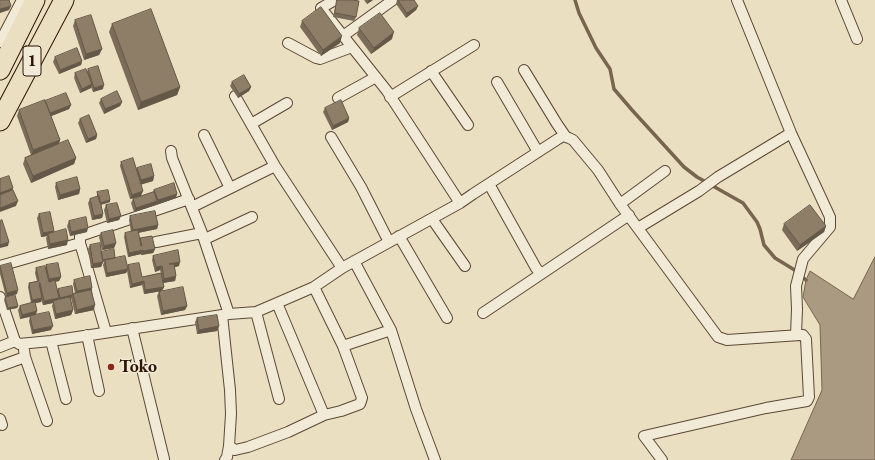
<!DOCTYPE html>
<style>
body{margin:0}
canvas{display:block;background:#eadfc0}
</style>
<canvas width="875" height="460"></canvas>
<script>
const c = document.querySelector('canvas').getContext('2d');
c.lineJoin = 'round';
function fillPath(path, color) { c.fillStyle = color; c.fill(path, 'evenodd'); }
function strokePath(path, color, width, dash) { c.strokeStyle = color; c.lineWidth = width; c.lineCap = dash ? 'butt' : 'round'; c.setLineDash(dash || []); c.stroke(path); }
function write(font, color, halo, rows, align = 'center') {
  c.font = font + ' "EB Garamond",serif'; c.lineWidth = 3; c.setLineDash([]); c.textBaseline = 'middle'; c.strokeStyle = halo; c.fillStyle = color; for (const [text, x, y, turn = 0] of rows) {
    c.save(); c.translate(x, y); c.rotate((+turn || 0) * Math.PI / 180); c.textAlign = isNaN(turn) ? turn : align; if (halo) c.strokeText(text, 0, 0); c.fillText(text, 0, 0); c.restore();
  }
}
const water = new Path2D(`
 M875,257V460H791L822,390L820,325L803,297L806,280L810,271L853,299Z`);
fillPath(water, '#aa9a81');
strokePath(water, '#786550', 1);
strokePath(new Path2D(`
 M575,0L579,13L596,48L610,69L614,89L632,110L684,167L697,177L743,203L757,222L760,229L764,245L775,258L793,269L806,280`), '#786550', 3.5);
const street = new Path2D(`
 M335,0L321,8L387,91L460,203
 M737,0L791,133L830,217V227L803,259L796,286L797,309L796,335
 M841,0L857,39
 M343,36L393,0
 M0,42L22,0
 M288,43L316,58L320,59L352,47
 M524,70L557,124L566,137
 M431,71L468,125
 M497,82L538,152
 M235,96L275,166L342,268
 M390,97L474,45
 M338,98L376,77
 M251,124L287,103
 M204,135L230,188
 M331,137L361,187L389,242
 M171,151L172,158L202,233L229,314
 M489,184L536,268L541,274
 M620,204L665,171
 M192,207L275,166
 M432,219L465,266
 M638,228L699,191L718,177L791,133
 M399,236L447,318
 M205,239L252,217
 M156,242L202,233
 M354,261L391,330L416,409L435,460
 M0,266L80,243
 M0,297L15,341L19,344L51,341L229,314L256,312L277,303L314,287L342,268L460,203L473,194L558,139L563,136L569,138L573,140L598,170L620,204L718,337L727,340L800,335H803L806,339L809,397L807,401L766,408L644,436L662,460
 M277,303L324,415
 M256,312L279,399
 M483,313L629,215
 M222,315L230,390L231,414L229,446L227,457L225,460
 M132,328L164,459
 M106,332L80,243V236L189,199
 M87,335L99,391
 M51,341L66,399
 M343,346L391,330
 M0,347L15,341
 M25,357L47,421
 M0,366L25,357L24,350
 M0,419L2,425
 M229,446L235,450L248,447L288,432L324,415L341,411L360,404L362,398L343,346L314,287`);
const highway = new Path2D(`
 M0,70L35,0
 M0,121L64,0`);
strokePath(street, '#5c4834', 12);
strokePath(highway, '#2d1506', 21);
strokePath(street, '#f1ead6', 10);
strokePath(highway, '#eadfc0', 19);
fillPath(new Path2D(`
 M337,0H352L356,17L354,21L333,17Z
 M364,0H373L367,4Z
 M397,0L418,6L416,10L406,18L396,4Z
 M75,20L102,49L99,55L84,60L73,26Z
 M302,21L340,43L321,56L300,27Z
 M112,24L180,87L177,95L138,110L109,32Z
 M359,28L392,39L371,54L357,35Z
 M55,57L82,61L81,65L59,74L53,62Z
 M88,69L103,89L93,92L91,87V88L80,93L74,78L75,73L87,72Z
 M232,82L251,87L249,91L238,98L230,86Z
 M101,99L122,102L120,106L104,114L99,103Z
 M71,105L69,109L51,116L60,140L59,144L76,158L74,164L31,183L23,164L25,158L31,155L17,116L19,110Z
 M325,108L349,118L348,122L332,130L323,112Z
 M80,119L97,135L96,139L86,143L78,123Z
 M121,162L137,170V168L154,176L153,181L141,184V196L130,199L120,166Z
 M56,183L80,189L79,194L58,200L55,187Z
 M154,190L176,198L156,205V204V205L134,212L131,203L133,199L153,192Z
 M97,192L110,200V202L101,205L103,214L102,218L92,220L88,203L90,199L97,197Z
 M106,205L121,216L119,220L107,223L104,210Z
 M39,214L54,231L53,232L67,245L48,249L46,238L47,236L41,237L37,218Z
 M130,216L158,225L157,229L138,233L140,240V238L155,249L153,253L141,255V254L128,257L124,237L125,233L131,232L129,220Z
 M69,221L87,232L70,236L67,226Z
 M784,224L826,226L824,232L797,251L782,230Z
 M101,233L116,243L114,248L102,250L99,237Z
 M90,245L101,252L115,258L127,267L128,265L142,277L161,273L160,270L155,272L152,260L153,256L179,266L174,267L176,276L175,281L163,283L164,287L162,291L144,294L142,285L130,288L127,271L126,273L106,277L103,265L104,262H103L101,267L91,268L88,249Z
 M46,265L61,277L59,281L55,282L58,300H59L57,291L58,289L73,294L75,293L73,284L74,280L92,288V290L94,310L75,314L71,298H70L73,310L71,315L55,319L52,306L53,303L43,305L41,300V302L35,303L37,311L36,315L51,330L32,334L29,321L30,317L20,319L18,310L20,306L31,303L28,287L29,283L37,281L35,273L36,268L46,267Z
 M0,266L17,294L6,297L0,274Z
 M159,292L187,306L185,310L161,315L157,296Z
 M5,298L18,306L17,308L7,310L4,300Z
 M197,318L219,326L217,331L197,334L195,322Z`), '#7b6c59');
fillPath(new Path2D(`
 M368,0H373L367,4Z
 M11,6L9,10L0,13V9Z
 M418,6L416,10L406,18L407,13Z
 M394,32L392,39L371,54L374,48Z
 M342,36L340,43L321,56L323,50Z
 M102,49L99,55L84,60L86,54Z
 M82,61L81,65L59,74L60,70Z
 M92,84L91,88L80,93L82,89Z
 M104,85L103,89L93,92L94,88Z
 M180,87L177,95L138,110L141,102Z
 M251,87L249,91L238,98L239,94Z
 M122,102L120,106L104,114L105,109Z
 M71,105L69,109L49,117L50,113Z
 M349,118L348,122L332,130L333,126Z
 M97,135L96,139L86,143L88,139Z
 M60,140L58,146L31,156L33,150Z
 M76,158L74,164L31,183L33,176Z
 M154,176L153,181L140,185L141,180Z
 M13,188L12,193L0,197V193Z
 M80,189L79,194L58,200L60,195Z
 M143,191L141,196L130,199L132,195Z
 M177,194L176,198L156,205L158,200Z
 M110,200V202L99,205L100,203Z
 M18,201L16,206L0,212V208Z
 M157,201L156,205L134,212L136,208Z
 M103,214L102,218L92,220L94,216Z
 M121,216L119,220L107,223L109,219Z
 M158,225L157,229L132,234L133,230Z
 M826,226L824,232L797,251L800,245Z
 M88,228L87,232L70,236L71,232Z
 M54,231L52,235L48,234L47,236L41,237L43,233Z
 M68,240L67,245L48,249L50,244Z
 M9,242L8,246L0,248V245Z
 M116,243L114,248L102,250L104,246Z
 M155,249L153,253L141,255L143,251Z
 M143,250L141,254L128,257L129,253Z
 M103,262L101,267L91,268L93,264Z
 M180,262L179,266L168,269L169,264Z
 M162,266L160,270L155,272L156,267Z
 M128,269L126,273L106,277L107,273Z
 M176,276L175,281L162,283L164,279Z
 M61,277L59,281L48,283L49,279Z
 M144,281L142,285L130,288L132,284Z
 M164,287L162,291L144,294L145,290Z
 M92,288L91,292L75,296L77,291Z
 M18,290L17,294L6,297L7,293Z
 M72,295L71,298L59,300L60,298Z
 M42,298L41,302L31,304L32,300Z
 M59,298L57,302L53,301V303L43,305L44,301Z
 M95,305L94,310L75,314L77,310Z
 M18,306L17,308L7,310L8,308Z
 M187,306L185,310L161,315L163,311Z
 M73,310L71,315L55,319L56,314Z
 M37,311L35,315L20,319L22,315Z
 M53,326L51,330L32,334L33,330Z
 M219,326L217,331L197,334L199,330Z`), '#645848');
const building = new Path2D(`
 M0,0H9L11,6L0,9Z
 M337,0H352L359,1L356,17L335,13Z
 M398,0H414L418,6L407,13Z
 M321,7L342,36L323,50L302,21Z
 M151,9L180,87L141,102L112,24Z
 M380,13L394,32L374,48L359,28Z
 M91,15L102,49L86,54L75,20Z
 M77,48L82,61L60,70L55,57Z
 M98,66L104,85L94,88L88,69Z
 M86,69L92,84L82,89L75,73Z
 M244,75L251,87L239,94L232,82Z
 M117,91L122,102L105,109L101,99Z
 M66,93L71,105L50,113L45,101Z
 M45,100L60,140L33,150L19,110Z
 M341,100L349,118L333,126L325,108Z
 M89,115L97,135L88,139L80,119Z
 M68,140L76,158L33,176L25,158Z
 M133,158L143,191L132,195L121,162Z
 M151,164L154,176L141,180L137,168Z
 M9,176L13,188L0,193V179Z
 M77,177L80,189L60,195L56,183Z
 M174,183L177,194L158,200L154,190Z
 M13,190L18,201L0,208V195Z
 M108,190L110,200L100,203L97,192Z
 M154,192L157,201L136,208L133,199Z
 M99,196L103,214L94,216L90,199Z
 M117,203L121,216L109,219L106,205Z
 M810,205L826,226L800,245L784,224Z
 M155,211L158,225L133,230L130,216Z
 M50,212L54,231L43,233L39,214Z
 M86,217L88,228L71,232L69,221Z
 M2,220L9,242L0,245V221Z
 M66,229L68,240L50,244L48,234Z
 M113,230L116,243L104,246L101,233Z
 M138,230L141,246H142L140,238L152,236L155,249L143,251V250L129,253L125,233Z
 M100,243L103,262L93,264L90,245Z
 M114,249L115,258L103,260L101,252Z
 M178,250L180,262L169,264H174L176,276L164,279L162,266L156,267L153,256Z
 M125,256L128,269L107,273L105,260Z
 M11,263L18,290L7,293L0,266Z
 M58,263L61,277L49,279L46,265Z
 M139,263L142,277L161,273L164,287L145,290L144,281L132,284L128,265Z
 M45,266L49,282L55,280L59,298L44,301L40,283H39L42,298L32,300L29,283L39,281L36,268Z
 M90,276L92,288L77,291L74,280Z
 M72,286L73,294L72,295L60,298L58,289Z
 M183,287L187,306L163,311L159,292Z
 M91,290L95,305L77,310L73,294Z
 M15,295L18,306L8,308L5,298Z
 M70,297L73,310L56,314L53,301Z
 M35,302L37,311L22,315L20,306Z
 M49,312L53,326L33,330L30,316Z
 M217,315L219,326L199,330L197,318Z`);
fillPath(building, '#8f7e67');
strokePath(building, '#645848', 1);
for (const [x, y, r, color] of [
 [111,367,4,"#8f2418"]
]) { const dot = new Path2D(); dot.arc(x, y, r, 0, 2 * Math.PI); c.fillStyle = color; c.fill(dot); strokePath(dot, '#f1ead6', 1.5); }
for (const [x, y, w] of [
 [32,61,18]
]) { const box = new Path2D(); box.roundRect(x - w / 2, y - 15, w, 30, 3); c.fillStyle = '#f1ead6'; c.fill(box); strokePath(box, '#2d1506', 1); }
write('bold 17px', '#2d1506', null, [
 ["1",32,61]
]);
write('bold 18px', '#2d1506', '#f1ead6', [
 ["Toko",119,367]
], 'left');
</script>
